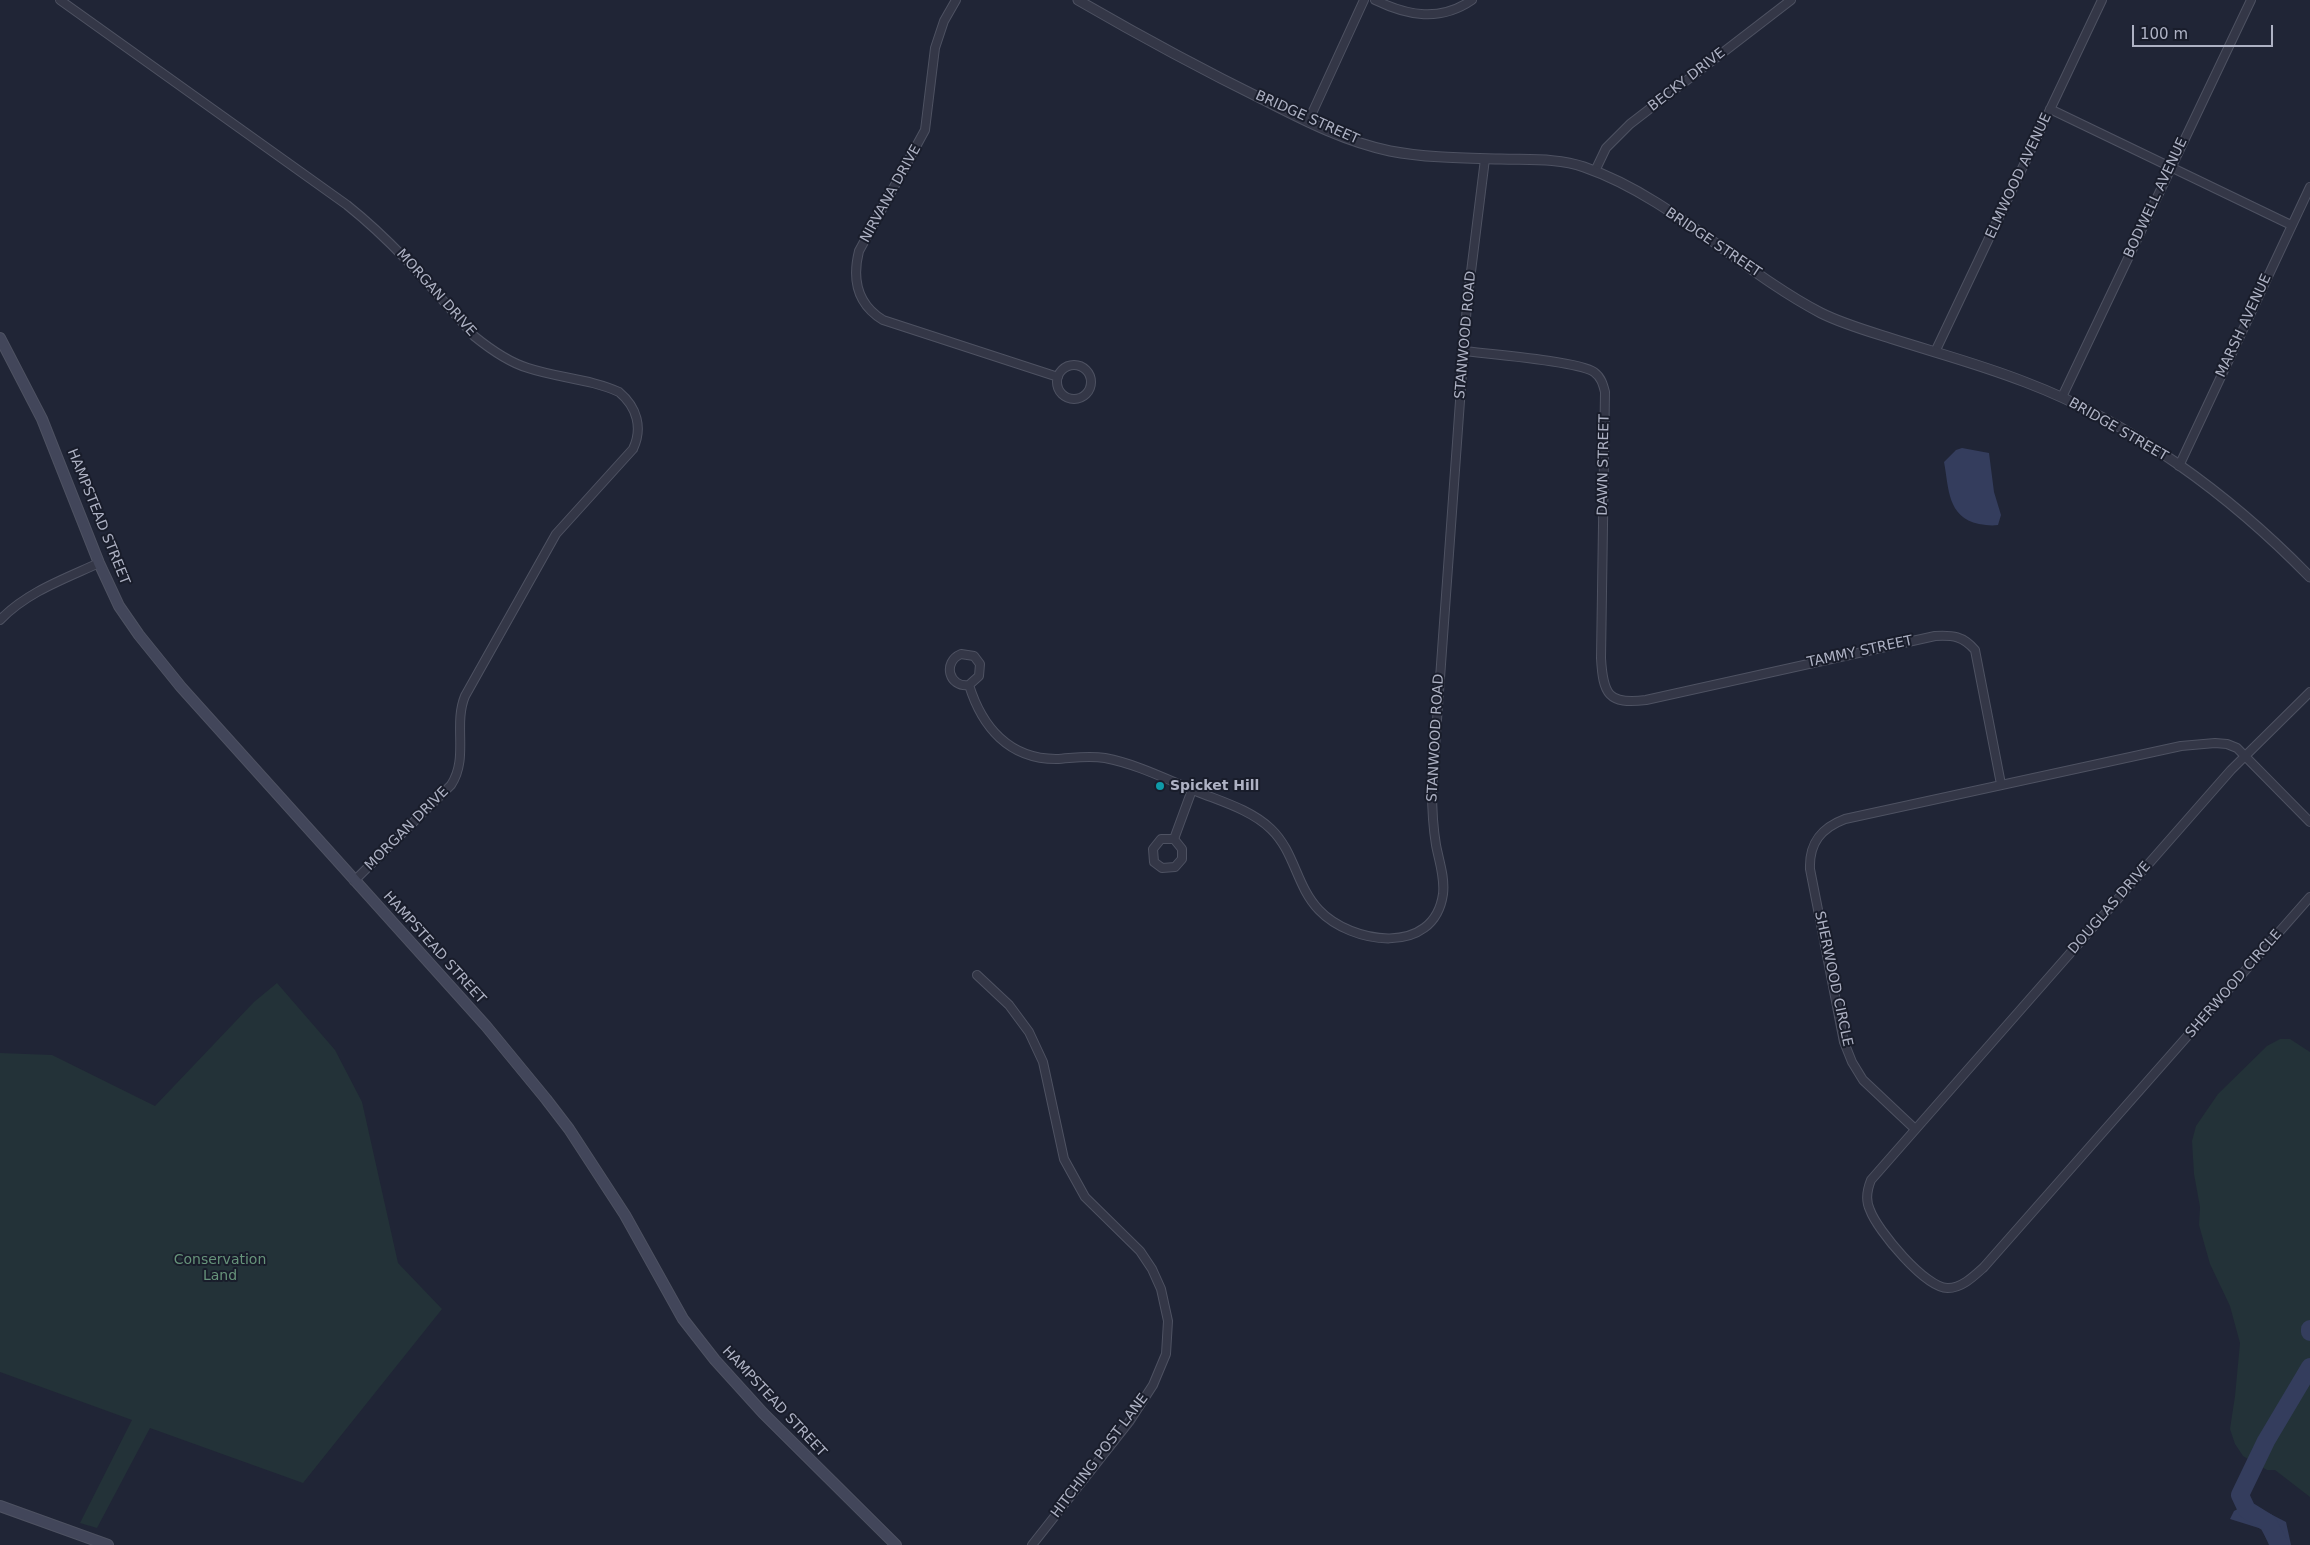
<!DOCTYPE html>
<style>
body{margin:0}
#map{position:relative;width:2310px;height:1545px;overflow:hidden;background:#202536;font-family:"DejaVu Sans",sans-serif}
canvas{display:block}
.scale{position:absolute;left:2132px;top:25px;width:141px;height:22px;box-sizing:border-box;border:2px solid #aeb2c4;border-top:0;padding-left:6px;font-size:15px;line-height:18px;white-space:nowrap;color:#aeb2c4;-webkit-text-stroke:4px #191d2b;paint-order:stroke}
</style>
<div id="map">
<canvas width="2310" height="1545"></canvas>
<div class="scale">100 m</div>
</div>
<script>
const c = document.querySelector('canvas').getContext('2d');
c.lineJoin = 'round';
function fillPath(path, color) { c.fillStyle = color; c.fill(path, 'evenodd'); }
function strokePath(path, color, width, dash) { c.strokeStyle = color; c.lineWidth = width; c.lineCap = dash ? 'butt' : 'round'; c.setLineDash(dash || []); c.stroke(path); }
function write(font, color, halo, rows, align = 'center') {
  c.font = font + ' "DejaVu Sans",sans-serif'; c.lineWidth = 4; c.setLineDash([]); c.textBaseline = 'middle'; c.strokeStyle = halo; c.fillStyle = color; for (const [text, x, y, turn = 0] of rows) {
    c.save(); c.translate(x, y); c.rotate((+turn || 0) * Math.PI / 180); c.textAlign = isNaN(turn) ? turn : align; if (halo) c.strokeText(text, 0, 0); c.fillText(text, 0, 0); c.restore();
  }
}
fillPath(new Path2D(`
 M277,983L335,1050L362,1102L398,1263L442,1309L303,1483L150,1428L97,1528L80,1523L132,1420L0,1372V1053L52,1055L155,1106L254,1002Z
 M2280,1039H2290L2310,1052V1497L2275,1470H2267L2243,1456L2235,1444L2230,1429L2235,1396L2240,1343L2230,1306L2210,1264L2199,1225L2200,1207L2194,1174L2192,1141L2196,1126L2218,1094L2267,1046Z`), '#233238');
fillPath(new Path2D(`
 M1962,448L1989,453L1994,492L2001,515L1998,525C1991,526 1986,525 1979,524C1947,517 1949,488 1944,462L1956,450Z
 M2249,1503L2286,1522L2291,1545H2269L2262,1529L2230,1519L2234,1511Z`), '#343d5d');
strokePath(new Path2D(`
 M2310,1329V1332
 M2280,1545L2268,1523L2247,1510L2240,1495L2266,1441L2310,1367`), '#343d5d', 18);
const minor = new Path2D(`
 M60,0L347,205C397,245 432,288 474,336C490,349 508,362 528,368C558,378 591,379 619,392C637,407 643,428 633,449L556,534L465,696C453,725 469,758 451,785L354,881
 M956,0L944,21L935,48L925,130L859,251C852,279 857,304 883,320L1058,377
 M1375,0C1408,16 1440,22 1472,0
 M2050,109L2291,225
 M1308,122L1364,0
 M1595,171L1606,148L1630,124L1791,0
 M1464,351C1488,354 1579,361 1594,372C1601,377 1603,384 1605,392L1601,658C1603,694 1608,705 1646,700L1935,636C1953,635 1963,636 1975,650L2001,784
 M1935,352L2102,0
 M1057 382a17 17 0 1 1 34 0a17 17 0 1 1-34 0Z
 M2062,397L2251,0
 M2179,466L2310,187
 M0,620C27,592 64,579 99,563
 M969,685L979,676L980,664L974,656L961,654C942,662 949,688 969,685C982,727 1009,759 1056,759C1073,758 1088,755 1105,758C1137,764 1168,780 1198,792C1223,802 1251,810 1271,829C1295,852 1296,886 1319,910C1351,944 1434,957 1443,894C1445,877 1439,861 1436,845C1433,827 1432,808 1432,789L1467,304L1485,159
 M2310,692L2231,770L1871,1180C1867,1190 1865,1200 1870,1210C1877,1230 1926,1289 1948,1288C1962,1288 1974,1276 1984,1267L2310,897
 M1174,839H1161L1153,849L1154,862L1162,868L1175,867L1182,859V849L1174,839L1192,790
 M977,975L1009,1005L1029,1032L1043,1062L1064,1159L1085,1197L1140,1251L1152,1269L1161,1289L1168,1321L1166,1354L1153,1385L1129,1422L1032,1545
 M1915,1129L1863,1080L1852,1062L1844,1042L1810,869C1809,843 1821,828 1845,819L2181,746L2215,743L2227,744L2237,748L2310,822`);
const tertiary = new Path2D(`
 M1078,0C1140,36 1203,70 1268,102C1307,122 1347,142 1390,151C1427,158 1464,158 1501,159C1529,160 1558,158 1584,167C1671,197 1740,271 1821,313C1843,324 1868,331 1893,339C1937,353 1982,365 2025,382C2133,423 2230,495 2310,577`);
const secondary = new Path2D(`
 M0,338L42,419L99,563L119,606L139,635L181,687L486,1026L546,1099L569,1129L625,1215L683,1319L715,1360L763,1413L896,1545
 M0,1506L108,1545`);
strokePath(minor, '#4e5262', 10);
strokePath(tertiary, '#4e5262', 11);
strokePath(secondary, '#4e5262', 12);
strokePath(minor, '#343747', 8);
strokePath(tertiary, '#343747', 9);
strokePath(secondary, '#42465a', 10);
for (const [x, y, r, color] of [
 [1160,786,5,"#0f9aa8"]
]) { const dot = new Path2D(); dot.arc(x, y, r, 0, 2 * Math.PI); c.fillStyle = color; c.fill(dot); strokePath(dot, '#191d2b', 2); }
write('14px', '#aeb2c4', '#191d2b', [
 ["BECKY DRIVE",1687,80,-38],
 ["BRIDGE STREET",1307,118,24],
 ["ELMWOOD AVENUE",2019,176,-65],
 ["NIRVANA DRIVE",891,194,-61],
 ["BODWELL AVENUE",2156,198,-65],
 ["BRIDGE STREET",1713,243,34],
 ["MORGAN DRIVE",436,293,48],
 ["MARSH AVENUE",2244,326,-65],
 ["STANWOOD ROAD",1466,335,-85],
 ["BRIDGE STREET",2118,430,30],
 ["DAWN STREET",1604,465,-89],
 ["HAMPSTEAD STREET",98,517,68],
 ["TAMMY STREET",1860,652,-12],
 ["STANWOOD ROAD",1436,738,-87],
 ["MORGAN DRIVE",407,829,-45],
 ["DOUGLAS DRIVE",2110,908,-49],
 ["HAMPSTEAD STREET",434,948,48],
 ["SHERWOOD CIRCLE",1833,979,78],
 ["SHERWOOD CIRCLE",2234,984,-49],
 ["HAMPSTEAD STREET",774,1402,47],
 ["HITCHING POST LANE",1100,1456,-53]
]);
write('bold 14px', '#aeb2c4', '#191d2b', [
 ["Spicket Hill",1170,786]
], 'left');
write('14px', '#66937a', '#191d2b', [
 ["Conservation",220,1260],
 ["Land",220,1276]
]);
</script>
